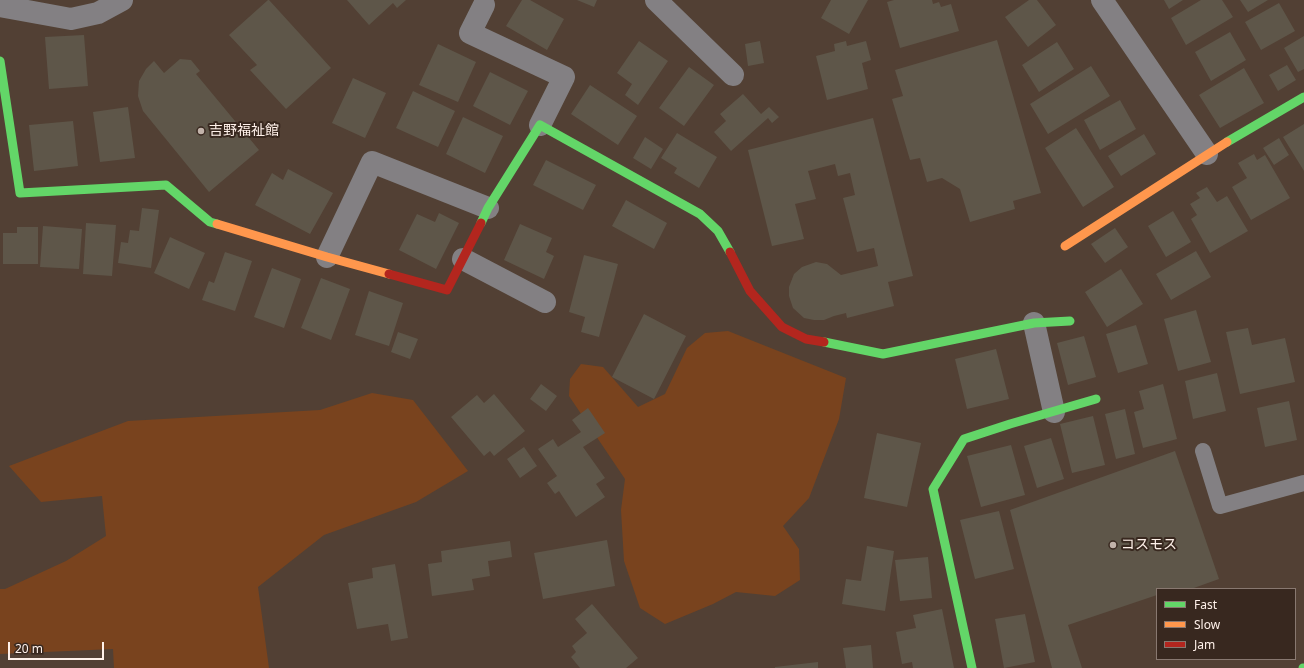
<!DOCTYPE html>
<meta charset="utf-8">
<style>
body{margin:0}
#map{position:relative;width:1304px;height:668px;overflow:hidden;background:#524034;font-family:"Noto Sans",sans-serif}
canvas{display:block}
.legend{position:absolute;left:1156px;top:588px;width:140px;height:72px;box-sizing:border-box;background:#38281f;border:1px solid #887870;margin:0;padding:5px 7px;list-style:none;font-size:12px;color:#fff1ea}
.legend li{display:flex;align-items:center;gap:8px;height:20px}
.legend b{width:20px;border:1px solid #887870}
.scale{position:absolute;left:8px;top:642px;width:96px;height:18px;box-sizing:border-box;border:2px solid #fff1ea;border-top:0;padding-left:5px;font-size:12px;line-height:14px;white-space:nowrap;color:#fff1ea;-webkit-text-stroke:3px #38281f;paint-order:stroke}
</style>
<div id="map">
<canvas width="1304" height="668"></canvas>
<ul class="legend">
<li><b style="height:5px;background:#63d668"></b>Fast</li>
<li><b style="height:5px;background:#ff974d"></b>Slow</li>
<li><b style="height:5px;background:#b3261e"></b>Jam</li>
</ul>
<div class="scale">20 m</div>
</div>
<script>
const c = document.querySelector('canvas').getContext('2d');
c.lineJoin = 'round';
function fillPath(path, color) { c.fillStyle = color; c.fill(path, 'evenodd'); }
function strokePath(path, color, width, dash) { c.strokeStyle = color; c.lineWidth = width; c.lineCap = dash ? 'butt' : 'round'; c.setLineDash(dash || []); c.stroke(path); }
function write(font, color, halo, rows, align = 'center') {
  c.font = font + ' "Noto Sans","Noto Sans JP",sans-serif'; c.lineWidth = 4; c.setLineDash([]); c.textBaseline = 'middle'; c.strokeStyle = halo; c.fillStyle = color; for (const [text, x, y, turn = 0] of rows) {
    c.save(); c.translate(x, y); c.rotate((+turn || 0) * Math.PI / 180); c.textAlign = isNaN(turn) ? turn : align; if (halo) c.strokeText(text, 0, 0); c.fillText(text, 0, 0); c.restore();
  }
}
fillPath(new Path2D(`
 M728,331L846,378L839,419L809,498L783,526L799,549L800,580L775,596L736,592L713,604L665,624L640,608L624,561L621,510L625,479L569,396L570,379L581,364L603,367L638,407L665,394L687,348L705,333Z
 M372,393L413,400L468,471L416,502L324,535L258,587L269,668H114L113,649L0,654V589H5L66,561L106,536L102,496L41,502L9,466L128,421L320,410Z`), '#79431e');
fillPath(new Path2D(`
 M268,0H269L331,68L286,109L250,70L257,65L229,35Z
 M347,0H406L397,8L393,3L369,25Z
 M522,0H530L564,19L547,50L506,26Z
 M577,0H597L594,7Z
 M831,0H868L849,34L821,18Z
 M894,0H932L933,4L939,2L941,7L951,4L959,31L900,48L887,2Z
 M1029,0H1037L1056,25L1028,47L1005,17Z
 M1164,0H1183L1169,9Z
 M1201,0H1222L1233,17L1186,45L1171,18Z
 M1240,0H1268L1248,12Z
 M1279,3L1295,31L1261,50L1245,22Z
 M1230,32L1246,60L1211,81L1195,52Z
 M84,35L88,86L49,89L45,37Z
 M1304,36V69L1298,72L1284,48Z
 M997,40L1041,193L1013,201L1015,209L970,222L960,189L942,178L927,182L920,158L910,160L892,99L903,96L895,70Z
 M639,41L668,61L638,105L625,95L632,84L617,73Z
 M760,41L764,63L748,66L745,44Z
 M846,41L847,46L866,41L871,60L862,63L868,89L827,100L816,56L835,51L834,44Z
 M1057,42L1074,69L1039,92L1022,65Z
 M438,44L476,62L458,102L419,85Z
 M180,59L191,60L200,71L196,74L259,150L209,192L143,111L138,96L139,81L146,69L154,61L164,73Z
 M1287,65L1296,80L1278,91L1269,75Z
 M1091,66L1110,96L1048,134L1030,104Z
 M689,67L714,85L684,126L659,108Z
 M1244,68L1264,103L1220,128L1199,95Z
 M490,72L528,91L510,125L473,106Z
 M353,78L386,93L365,138L332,123Z
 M590,85L637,116L618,145L571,114Z
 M413,91L455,111L438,147L396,128Z
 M743,94L761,114L769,107L779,117L772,123L768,118L731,151L714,132L726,121L720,114Z
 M1120,100L1136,129L1100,150L1084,120Z
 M128,107L135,158L100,162L93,112Z
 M463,117L503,136L485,173L446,154Z
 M873,118L913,276L888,282L894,306L847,318L846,313L834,316L824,320H814L804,318L793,308L789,296V287L794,274L802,267L816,262L827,264L841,275L878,266L874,248L857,252L843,198L855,195L850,173L838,176L835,164L808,171L816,199L795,204L804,239L772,246L748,150Z
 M73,121L78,166L34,171L29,125Z
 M1304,124V171L1283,137Z
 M1076,128L1114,187L1083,207L1045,148Z
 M677,133L717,157L699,188L674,173L677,168L661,158Z
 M1144,134L1156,154L1121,176L1108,156Z
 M645,137L663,149L651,169L633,158Z
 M1279,138L1289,155L1274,165L1263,148Z
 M1254,154L1257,160L1265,155L1290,198L1251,220L1232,187L1247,178L1238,163Z
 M546,160L596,185L583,210L533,185Z
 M288,169L333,193L310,234L255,205L272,173L283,180Z
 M1207,187L1217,202L1227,196L1248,231L1210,253L1191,219L1197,215L1190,204L1200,198L1196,193Z
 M626,200L667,223L654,249L612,226Z
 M142,208L159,210L151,268L118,263L121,242L128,243L130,230L139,231Z
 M1173,211L1191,242L1166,257L1148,226Z
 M439,213L459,223L436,269L399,250L417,214L435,222Z
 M86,223L116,225L112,276L83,274Z
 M520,224L552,238L546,252L554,256L544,279L504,260Z
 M43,226L82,229L79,269L40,267Z
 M17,227H38V264H3V233H17Z
 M1115,228L1128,247L1105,263L1091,244Z
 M170,237L205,253L189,289L154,273Z
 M1196,251L1211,277L1171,300L1156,274Z
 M225,252L252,261L235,311L202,300L209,281L214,283Z
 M584,255L618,264L599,337L581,332L585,317L569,312Z
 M272,268L301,279L284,328L254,317Z
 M1121,269L1143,304L1107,327L1085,292Z
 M321,278L350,289L331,340L301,328Z
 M369,291L403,303L389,346L355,335Z
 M1196,310L1211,362L1178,371L1164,319Z
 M644,314L686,336L654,399L612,377Z
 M1136,325L1148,364L1118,373L1106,334Z
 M1248,328L1252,345L1285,338L1295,382L1240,394L1226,332Z
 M398,332L418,339L410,359L391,352Z
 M1084,336L1096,377L1068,385L1057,343Z
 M996,349L1009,399L967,409L955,359Z
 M1217,373L1226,411L1193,419L1185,381Z
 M541,384L557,396L546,411L530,399Z
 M1163,384L1177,439L1143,448L1134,412L1144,409L1139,391Z
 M494,394L525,431L494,456L490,451L484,456L451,417L477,395L484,403Z
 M1289,401L1297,440L1265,447L1257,408Z
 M588,408L605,433L583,447L605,478L596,484L605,497L576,517L559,491L555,494L547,483L557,476L538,449L553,439L558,447L581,432L572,420Z
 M1125,409L1135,454L1116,459L1105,414Z
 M1093,416L1105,465L1072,473L1060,424Z
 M877,433L921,443L907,507L864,498Z
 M1051,438L1064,479L1037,488L1024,446Z
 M1011,445L1025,495L981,507L967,456Z
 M524,447L537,466L520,478L507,459Z
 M1175,451L1219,579L1191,589H1157V595L1068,625L1082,668H1052L1010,510Z
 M999,511L1014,569L975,579L960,520Z
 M607,540L615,586L543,599L534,553Z
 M510,541L512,557L488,561L490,576L472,579L474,590L432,596L428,564L442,562L441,551Z
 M867,546L894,551L885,611L842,604L846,579L861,581Z
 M928,557L932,598L900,601L895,560Z
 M395,564L408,638L391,641L388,624L357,629L348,583L373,578L372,568Z
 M592,604L638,658L626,668H580L571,657L576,652L572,646L587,633L575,619Z
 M942,609L954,668H913L912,662L902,664L896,632L916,628L913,615Z
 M1025,614L1035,662L1004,668L995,619Z
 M871,645L873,668H846L843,648Z
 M818,662V668H775V667Z`), '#5e5649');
strokePath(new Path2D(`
 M1203,451L1220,506L1304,483`), '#838083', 16);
strokePath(new Path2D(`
 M656,0L733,75
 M1102,0L1207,154
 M484,5L470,33L564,77L540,125
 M0,6L71,19L98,13L122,0
 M327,257L372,162L488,208
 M463,259L545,302
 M1034,323L1054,412`), '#838083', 22);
strokePath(new Path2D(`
 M0,61L20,193L166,185L210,222L217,224
 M1227,142L1304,97
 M481,223L488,208L540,125L700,214L718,231L730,252
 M824,342L883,354L1034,323L1070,321
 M972,668L933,489L964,439L1010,424L1096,399
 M1303,668H1304`), '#63d668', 9);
strokePath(new Path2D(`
 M217,224L327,257L389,274
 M1065,246L1227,142`), '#ff974d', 9);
strokePath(new Path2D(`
 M730,252L750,291L782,327L806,339L824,342
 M389,274L447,290L481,223`), '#b3261e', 9);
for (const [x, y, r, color] of [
 [201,131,4,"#c2b3aa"],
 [1113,545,4,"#c2b3aa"]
]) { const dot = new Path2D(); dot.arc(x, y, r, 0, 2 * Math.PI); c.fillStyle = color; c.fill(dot); strokePath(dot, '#38281f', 1.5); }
write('14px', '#fff1ea', '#38281f', [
 ["吉野福祉館",209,131],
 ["コスモス",1121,545]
], 'left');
</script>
